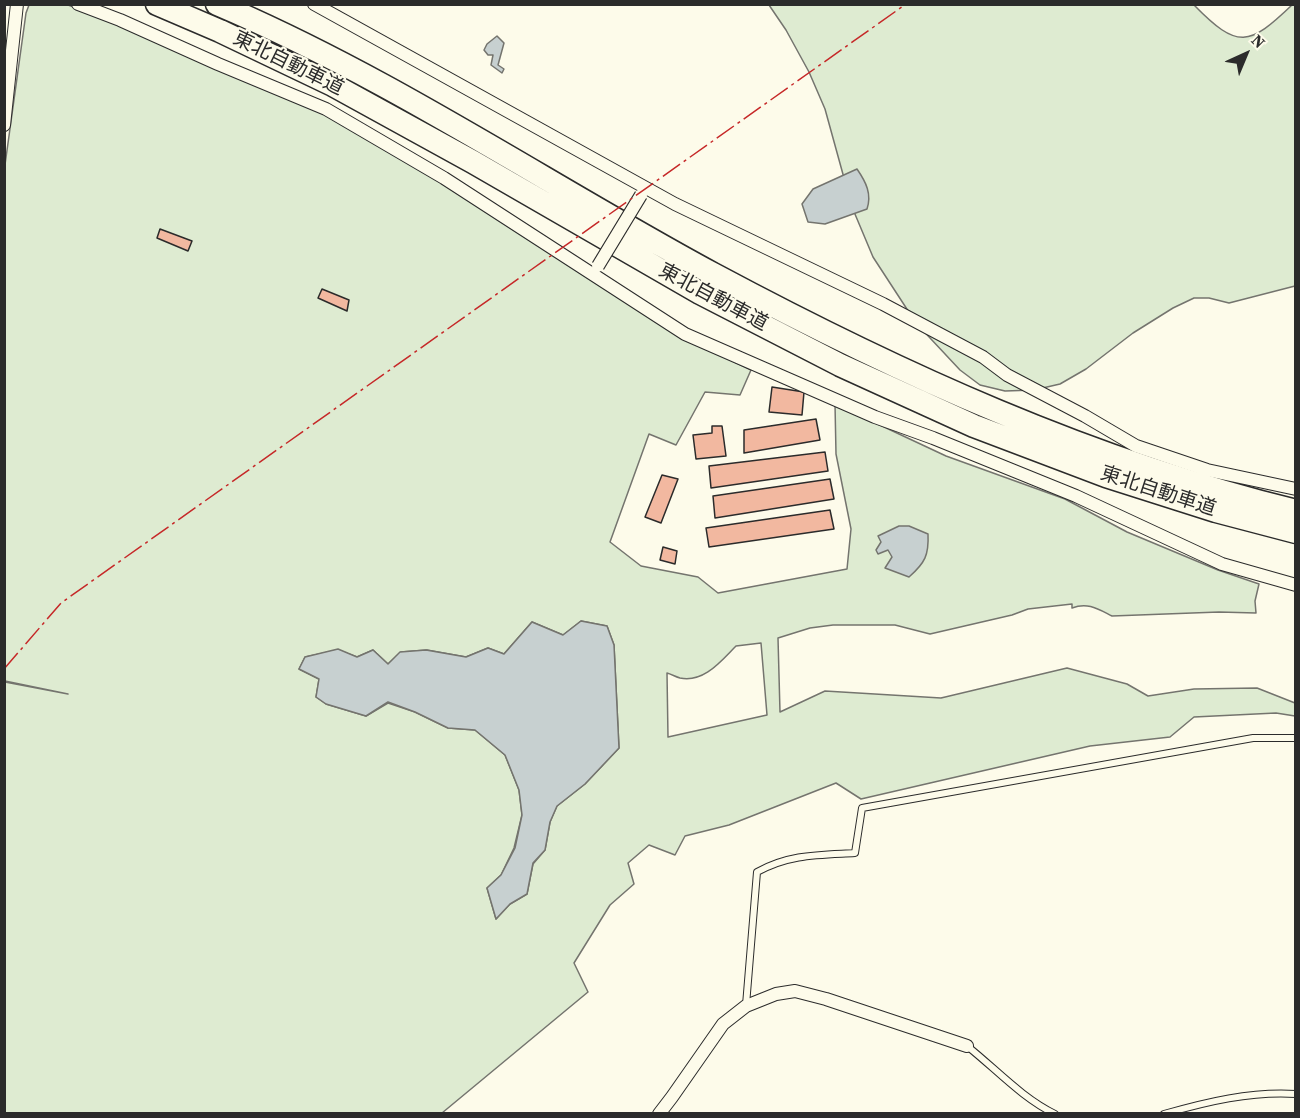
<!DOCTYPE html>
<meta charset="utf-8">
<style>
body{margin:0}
#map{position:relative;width:1300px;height:1118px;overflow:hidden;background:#fdfbea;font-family:"Source Serif 4",serif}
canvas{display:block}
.frame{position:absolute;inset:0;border:6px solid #2b2b2b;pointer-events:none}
.north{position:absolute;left:1216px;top:24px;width:60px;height:60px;-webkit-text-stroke:4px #fdfbea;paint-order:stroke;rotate:44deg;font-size:16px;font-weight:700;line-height:24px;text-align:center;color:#2b2b2b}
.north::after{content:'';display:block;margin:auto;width:21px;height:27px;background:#2b2b2b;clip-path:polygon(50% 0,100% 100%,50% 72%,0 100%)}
</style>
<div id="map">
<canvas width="1300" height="1118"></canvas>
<div class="frame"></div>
<div class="north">N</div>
</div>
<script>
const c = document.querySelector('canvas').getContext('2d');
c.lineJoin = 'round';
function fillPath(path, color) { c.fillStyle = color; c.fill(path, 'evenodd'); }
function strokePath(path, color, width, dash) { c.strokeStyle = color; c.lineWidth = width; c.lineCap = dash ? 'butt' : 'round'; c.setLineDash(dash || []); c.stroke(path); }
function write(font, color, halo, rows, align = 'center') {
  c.font = font + ' "Source Serif 4","Noto Sans JP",serif'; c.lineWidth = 4.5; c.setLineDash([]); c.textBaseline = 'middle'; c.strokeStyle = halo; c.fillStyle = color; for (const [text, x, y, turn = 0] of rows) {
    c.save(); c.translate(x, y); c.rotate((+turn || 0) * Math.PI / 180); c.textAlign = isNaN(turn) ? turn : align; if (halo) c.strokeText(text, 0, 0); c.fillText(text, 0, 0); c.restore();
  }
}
const green = new Path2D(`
 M29,5H68L120,24L324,112L437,179L682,336L751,370L740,395L705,392L676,445L649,434L610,542L641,566L698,577L718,593L847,569L851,529L836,454L835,404L946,456L1065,499L1127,532L1218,570L1259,584L1255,601L1256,613L1219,612L1112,616C1098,609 1088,602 1072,608V604L1028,609L1012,615L930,634L895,625H833L810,628L778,638L780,712L825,691L941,698L1067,668L1127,684L1148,696L1194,689L1257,688L1295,703V716L1276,713L1194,717L1170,737L1090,746L861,799L836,783L729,825L685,836L675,855L649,845L628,863L634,884L610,905L574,963L588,992L442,1113H5V682L68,694L5,681L4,172L26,13ZM581,621L607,626L614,645L619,748L585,784L557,806L550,822L545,850L533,864L527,894L510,904L496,919L487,888L501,875L514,848L522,815L519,790L505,755L475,730L448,728L415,712L388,703L366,716L326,704L316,697L319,679L299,669L305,657L338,650L357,657L373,650L388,664L401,652L427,650L466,657L488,648L504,654L532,622L563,635ZM761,643L767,715L668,737L667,673C671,674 676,677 680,678C704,683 721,661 736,646Z
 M769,5H1194C1238,50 1249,46 1292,5H1295V286L1229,303L1209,298H1194L1173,308L1133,333L1086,369L1060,384L1034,390L1005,391L980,385L960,370L916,323L873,257L852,207L825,109L809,72L786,30Z`);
fillPath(green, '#deebd1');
strokePath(green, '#74746e', 1.5);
const water = new Path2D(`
 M497,36L504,43L498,65L504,69L502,73L491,65L493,55H488L484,50L487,44Z
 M857,169C866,182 872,194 867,209L825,224L808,222L802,204L813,189Z
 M899,526H909L928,534C929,555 925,563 909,577L885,568L892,557L888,550L878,554L876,550L881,542L878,536Z
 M581,621L607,626L614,645L619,748L585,784L557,806L550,822L545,850L533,863L527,894L510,904L496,919L487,888L501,875L515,848L522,815L519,790L505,755L475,730L448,728L415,712L388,702L366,716L326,704L316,697L319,679L299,669L305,657L338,649L357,657L373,650L388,664L400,652L426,650L466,657L488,648L504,654L532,622L563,635Z`);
fillPath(water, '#c7d0d0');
strokePath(water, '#74746e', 1.5);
const building = new Path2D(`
 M160,229L192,241L188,251L157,238Z
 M322,289L349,300L347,311L318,298Z
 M772,387L804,392L802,415L769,412Z
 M816,419L820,440L744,453V430Z
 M712,426H722L726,456L696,459L693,435L712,433Z
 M825,452L828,471L711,488L709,466Z
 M662,475L678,479L661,523L645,517Z
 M830,479L834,499L715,518L713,496Z
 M830,510L834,529L709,547L706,528Z
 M663,547L677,551L675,564L660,560Z`);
fillPath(building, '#f2b8a0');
strokePath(building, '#2b2b2b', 1.5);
const lane = new Path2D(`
 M746,1005L757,872C789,854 819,855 855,853L862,808L1253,738H1296
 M967,1046C996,1069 1022,1098 1055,1114
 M1164,1114C1206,1102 1251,1091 1296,1094`);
const street = new Path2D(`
 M78,4L120,20L218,64L326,109L444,178L685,334L875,417L933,438L1076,496L1222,564L1296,585
 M314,4L675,204L883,304L983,357L1007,375L1085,416L1136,446L1207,470L1296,489
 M4,125L17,4
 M659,1114L672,1097L723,1024L746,1006L776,994L795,991L826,999L967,1046`);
const highway = new Path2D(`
 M157,4L220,31L333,85L473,162L700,293L840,365L974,426L1106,476L1216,511L1296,532
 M217,4C391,78 548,185 713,274C898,373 1091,461 1296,511`);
strokePath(lane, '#2b2b2b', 8);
strokePath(street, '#2b2b2b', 14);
strokePath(highway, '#2b2b2b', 25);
strokePath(lane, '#fdfbea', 6);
strokePath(street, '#fdfbea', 12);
strokePath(highway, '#fdfbea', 22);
const streetBridge = new Path2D(`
 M598,266L641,195`);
strokePath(streetBridge, '#2b2b2b', 14, []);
strokePath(streetBridge, '#fdfbea', 12);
strokePath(new Path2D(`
 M4,669L61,603L906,4`), '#c62828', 1.5, [21, 4.5, 3, 4.5]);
write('20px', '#2b2b2b', '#fdfbea', [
 ["東北自動車道",288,64,26],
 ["東北自動車道",713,298,28],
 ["東北自動車道",1158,492,18]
]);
</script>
